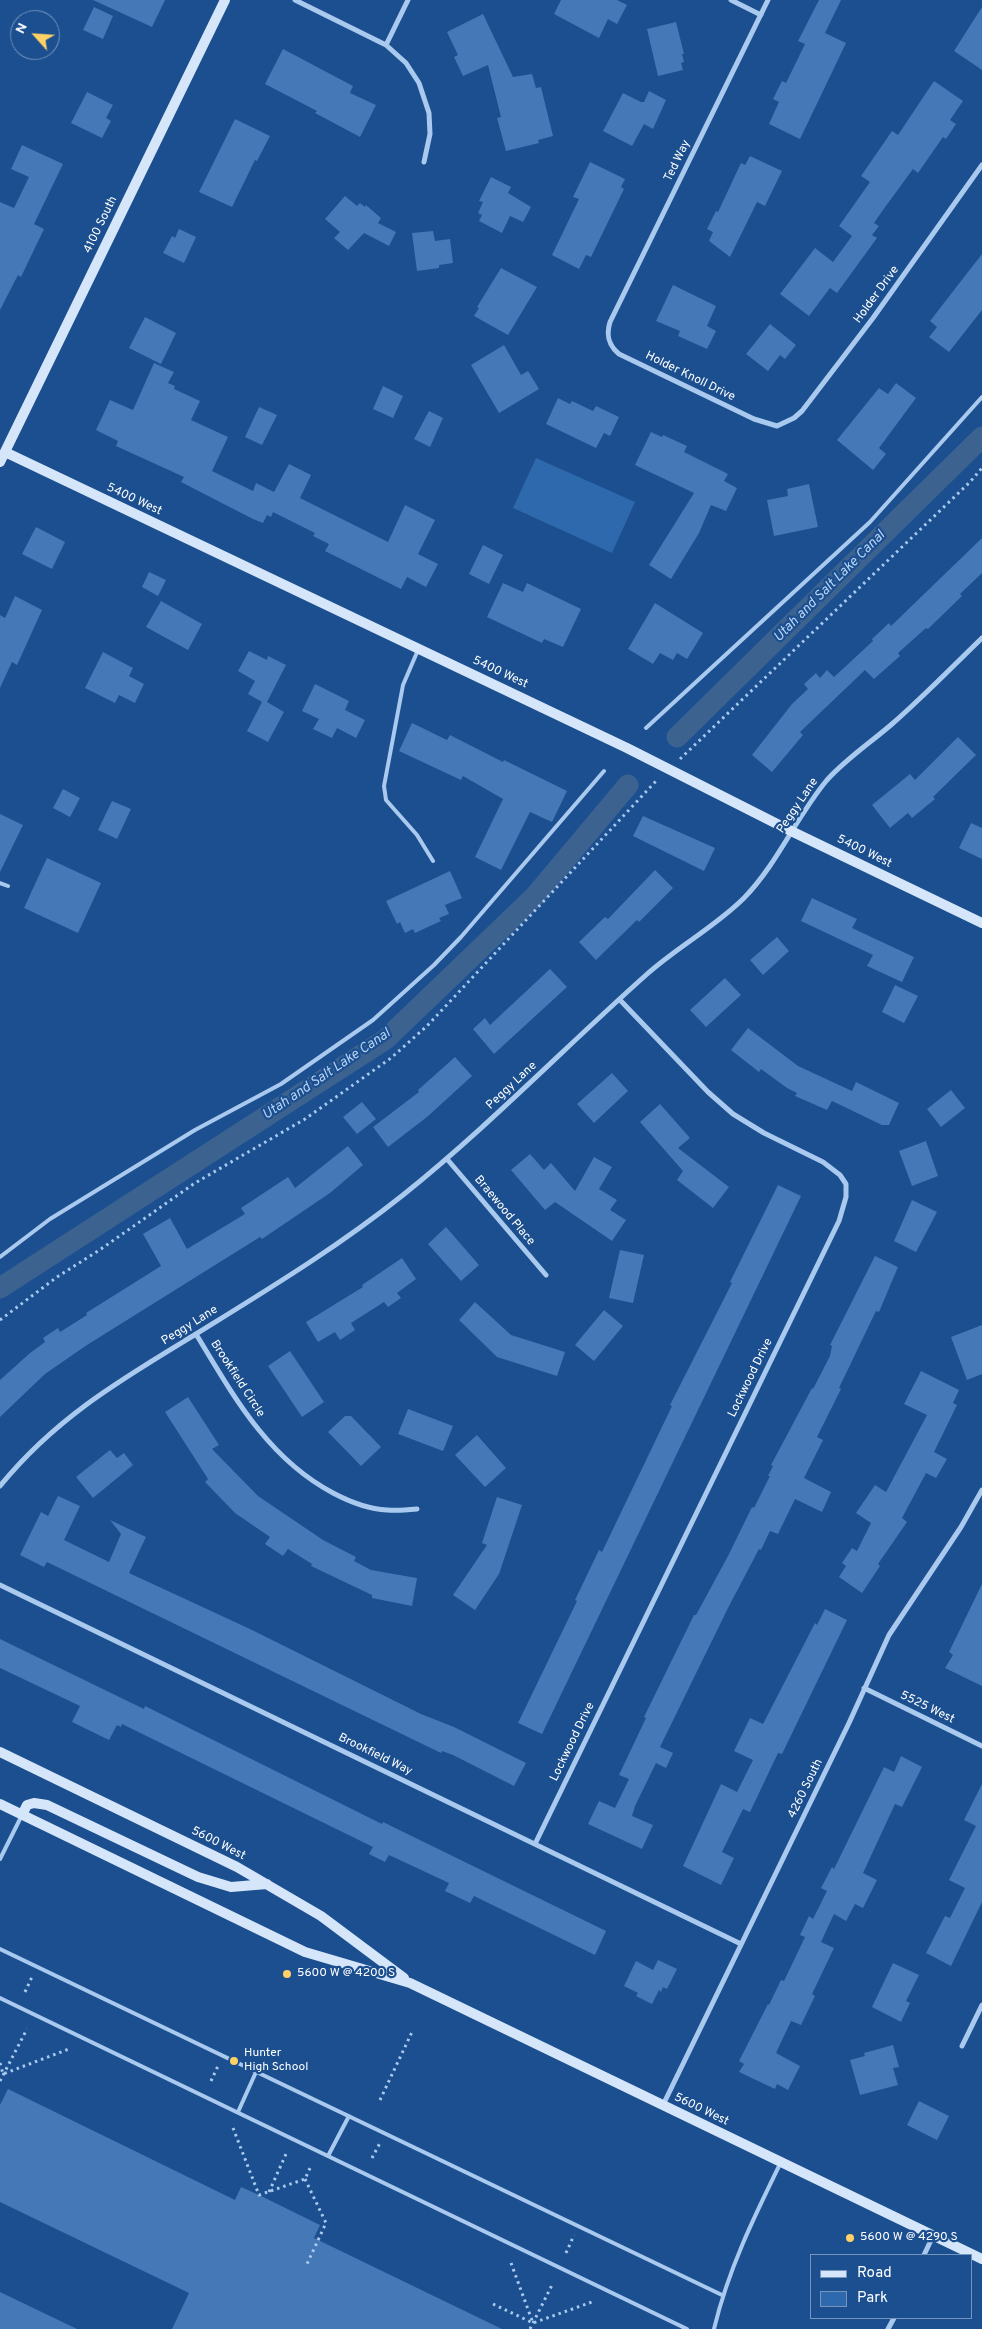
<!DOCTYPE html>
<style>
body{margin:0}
#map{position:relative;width:982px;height:2329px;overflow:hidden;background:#1b4f8f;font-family:Overpass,sans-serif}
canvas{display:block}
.legend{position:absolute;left:810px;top:2254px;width:162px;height:65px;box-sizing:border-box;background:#1b4f8f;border:1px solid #7695bc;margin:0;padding:6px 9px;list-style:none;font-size:15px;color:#fff}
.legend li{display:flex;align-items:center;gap:10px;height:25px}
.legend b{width:25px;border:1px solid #7695bc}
.north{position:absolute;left:10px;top:10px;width:50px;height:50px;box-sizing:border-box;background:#1b4f8f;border:1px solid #7695bc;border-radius:50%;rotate:296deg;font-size:14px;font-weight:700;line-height:20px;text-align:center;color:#fff}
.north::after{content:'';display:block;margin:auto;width:18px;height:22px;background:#ffd166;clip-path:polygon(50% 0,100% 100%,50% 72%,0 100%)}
</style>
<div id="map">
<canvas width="982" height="2329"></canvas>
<ul class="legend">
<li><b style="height:6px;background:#d6e6fa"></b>Road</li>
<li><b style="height:14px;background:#2e69ad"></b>Park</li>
</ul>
<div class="north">N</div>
</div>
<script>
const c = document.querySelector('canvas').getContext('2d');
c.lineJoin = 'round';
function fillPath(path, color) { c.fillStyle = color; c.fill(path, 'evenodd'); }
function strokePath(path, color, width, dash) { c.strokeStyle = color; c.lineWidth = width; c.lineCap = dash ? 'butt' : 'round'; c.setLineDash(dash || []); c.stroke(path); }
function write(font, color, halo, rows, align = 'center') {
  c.font = font + ' Overpass,sans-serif'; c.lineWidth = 4.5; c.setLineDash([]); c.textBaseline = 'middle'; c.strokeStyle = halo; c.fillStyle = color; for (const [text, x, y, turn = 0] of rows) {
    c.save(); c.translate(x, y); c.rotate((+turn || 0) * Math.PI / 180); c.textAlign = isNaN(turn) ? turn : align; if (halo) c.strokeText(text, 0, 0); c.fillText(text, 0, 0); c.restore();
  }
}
fillPath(new Path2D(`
 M536,458L635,502L612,553L513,508Z`), '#2e69ad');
strokePath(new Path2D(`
 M677,737L982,437
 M0,1288L386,1039L535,896L628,785`), '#3c6290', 21);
fillPath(new Path2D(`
 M93,0H165L152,27Z
 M561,0H617L627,5L617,24L608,19L599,38L554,14Z
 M819,0H841L825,33L846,43L800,139L769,124L779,102L773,99L782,81L786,83L805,44L798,41Z
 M94,7L113,16L103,39L83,30Z
 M982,7V70L954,51Z
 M483,14L513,77L532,74L536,88L541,87L553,136L538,140L539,143L506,151L497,118L501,117L488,65L463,76L454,57L458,55L447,32Z
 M676,22L684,54H682L684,62L681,63L683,70L658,76L647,29Z
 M283,49L353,86L350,93L376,105L360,137L315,113L317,111L265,84Z
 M934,81L963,101L950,120L956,124L946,139L943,137L918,173L913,169L883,210L874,223L879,226L872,235L877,238L837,293L830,288L809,316L780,294L815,248L833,262L852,236L839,226L870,182L861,176L892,131L898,135Z
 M649,91L666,100L653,129L644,124L632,146L603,131L623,93L641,102H644Z
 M87,92L113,105L106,118L111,121L102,138L71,123Z
 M235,119L270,136L257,161L255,160L232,207L199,192Z
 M22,145L63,164L34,224L44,229L21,277L18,275L0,310V202L14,208L29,177L11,169Z
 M750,156L782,171L765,206L757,202L730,257L709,241L713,232L707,229L716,211L718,212L741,163L745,165Z
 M590,162L625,179L621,187L624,189L591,257L586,255L579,269L552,255L579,199L573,197Z
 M491,177L511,187L508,193L531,207L523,222L510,216L502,233L479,221L482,215L478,213L483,202L479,201Z
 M345,196L357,206L360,203L365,207L366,205L381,218L378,223L396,232L389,246L364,233L348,250L334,238L340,232L325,219Z
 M179,229L196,237L184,263L163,253L172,236L175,238Z
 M433,231L435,241L450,239L453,263L439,265V268L417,271L412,233Z
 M982,254V310L949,352L929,337L937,327L930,321Z
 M501,268L537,287L508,335L474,316L479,308L477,307Z
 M673,285L716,306L707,326L716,331L707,349L678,336L680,331L656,321Z
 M145,317L176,333L161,364L129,348Z
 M770,324L796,345L785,359L780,355L768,371L746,354Z
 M504,345L521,375L528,371L539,389L499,413L471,365Z
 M154,363L174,372L168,383L175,386L174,389L200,401L191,420L228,437L212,471L253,491L256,483L274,492L289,464L311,475L300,498L388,542L405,505L435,520L418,554L438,564L426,587L407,577L401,589L325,551L329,544L313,536L315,533L273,512L271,517L267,515L263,523L253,519L181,482L184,477L116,446L118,441L96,430L110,400L133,410Z
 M896,383L916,398L879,448L886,454L873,470L837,440L879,388L888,394Z
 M383,386L403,396L393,418L373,409Z
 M558,398L570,404L572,401L593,411L596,406L619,417L610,436L604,433L596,448L546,424Z
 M259,407L277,415L262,445L245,437Z
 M429,411L443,418L430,447L414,439Z
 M651,432L662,437L663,435L687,446L684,452L728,474L724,481L737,488L726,511L711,505L699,533L671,579L649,565L694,493L635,465Z
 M809,484L818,527L774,536L767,500L788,496L787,489Z
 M36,527L65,542L52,569L22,554Z
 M982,538V573L960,594L962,596L928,629L926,628L898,653L900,656L874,679L865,670L800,732L803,735L772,772L752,755L792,704L808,689L804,684L816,673L820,678L827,670L834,677L873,641L872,639L889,623L891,626Z
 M483,545L503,555L489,584L469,574Z
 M149,572L166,580L158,596L142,587Z
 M503,583L523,592L527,583L581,609L563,647L544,639L542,643L487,617Z
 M15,596L42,610L17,665L12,662L0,688V615L5,618Z
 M161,601L202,624L188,650L146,627Z
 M655,603L703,633L687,659L677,653L673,660L660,653L653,664L628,649Z
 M249,651L267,660L268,656L286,665L267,702L284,712L268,742L247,731L262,702L248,694L255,681L238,671Z
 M103,652L133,668L129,676L144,684L135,703L119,695L115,703L85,688Z
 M315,684L349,701L345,710L365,720L356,738L337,728L332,738L313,729L319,719L302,711Z
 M412,723L447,740L450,735L503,762L504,760L567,791L552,822L530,812L501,870L475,857L503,799L463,776L461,780L399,751Z
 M958,737L976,755L933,797L935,799L912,818L908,813L890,828L872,805L910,774L915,780Z
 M63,789L80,798L70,817L53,808Z
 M112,801L131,809L117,839L98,830Z
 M0,814L23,825L0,872Z
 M643,816L715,848L704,871L633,836Z
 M971,823L982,828V859L959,848Z
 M47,858L101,883L78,933L24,908Z
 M655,870L673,888L639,922L637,920L596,960L579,942L605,917L608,919Z
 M450,871L462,898L445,905L449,914L439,918L441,921L415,933L413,929L405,933L400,922L397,924L386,901Z
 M812,898L857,919L852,928L914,957L902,982L867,966L873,955L801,921Z
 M777,937L789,951L763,975L750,960Z
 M550,969L567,987L494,1054L473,1029L485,1018L490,1025Z
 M725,978L741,995L706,1027L690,1010Z
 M895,985L918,996L904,1023L882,1012Z
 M748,1028L798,1066L852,1091L856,1082L899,1103L889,1125H882L832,1101L827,1110L795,1096L797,1093L787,1088L761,1069L759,1072L731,1050Z
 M455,1057L472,1076L427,1117L388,1147L373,1127L419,1092L418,1090Z
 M612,1073L628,1091L594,1123L577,1104Z
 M951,1090L965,1108L941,1127L927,1109Z
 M362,1102L376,1119L357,1134L343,1117Z
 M660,1104L690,1138L678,1148L729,1187L713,1208L677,1180L683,1171L640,1122Z
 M926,1141L938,1176L912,1186L899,1151Z
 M348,1146L363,1165L330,1193L262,1239L260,1237L87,1345L45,1374L0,1417V1380L30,1353L45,1342L43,1338L58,1328L60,1332L87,1315L86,1313L161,1266L143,1234L170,1218L187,1249L245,1214L241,1208L288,1177L295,1188Z
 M530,1154L544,1170L551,1163L575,1191L594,1157L612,1167L599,1189L617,1200L610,1210L626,1220L612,1241L555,1202L545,1210L511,1170Z
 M778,1185L801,1196L542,1734L518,1723L577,1601L575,1600L599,1550L602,1552L672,1406L670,1405L732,1283L730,1282Z
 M912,1200L937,1212L916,1252L894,1241Z
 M446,1227L479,1265L461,1281L428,1244Z
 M620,1250L644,1255L633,1303L609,1298Z
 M875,1256L898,1267L879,1312L876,1311L839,1388L841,1389L817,1437L823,1440L804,1478L831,1492L822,1512L795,1499L778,1534L770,1531L761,1550L759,1549L728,1608L660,1747L673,1753L666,1768L656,1763L635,1806L632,1816L653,1825L642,1849L588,1824L599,1801L615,1808L629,1779L619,1775L646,1718L644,1717L694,1615H696L728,1556L752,1507L754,1508L770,1476H768L773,1466L771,1465L812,1388L813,1389L830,1356L832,1346L830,1345Z
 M402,1258L416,1279L397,1293L401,1298L388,1307L384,1302L351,1323L355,1330L340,1340L335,1332L318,1342L306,1322L363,1287L362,1285Z
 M475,1302L511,1335L565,1352L557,1376L497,1357L459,1320Z
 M604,1310L623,1326L594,1361L575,1345Z
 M982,1325V1374L967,1380L951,1337Z
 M290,1351L324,1402L302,1417L268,1366Z
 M921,1371L959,1390L953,1403L957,1405L934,1452L947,1459L936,1478L926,1473L902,1518L907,1522L878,1564L880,1566L862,1593L839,1577L846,1566L842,1563L852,1548L857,1551L871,1523L856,1513L875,1485L886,1492L927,1415L904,1404Z
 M188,1397L219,1445L212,1449L258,1496L323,1540L356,1557L354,1561L371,1570L417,1578L412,1606L372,1598V1595L311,1566L312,1564L288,1549L283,1556L265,1544L270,1537L235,1513L205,1482L208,1479L165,1412Z
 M408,1409L453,1426L443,1451L398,1434Z
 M345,1416H351L381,1447L361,1466L328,1432Z
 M477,1435L506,1468L485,1487L455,1455Z
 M110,1450L117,1458L124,1453L133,1465L93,1498L76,1477Z
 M58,1496L80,1506L64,1540L109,1562L121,1534L110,1520L146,1537L129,1573L250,1629L421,1714L454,1727L526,1763L514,1786L453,1755L442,1751L441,1753L47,1562L44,1567L20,1555L41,1512L48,1516Z
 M497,1497L522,1505L499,1574L475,1610L453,1595L487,1545L482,1543Z
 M982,1584V1686L945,1668L953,1655L949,1652Z
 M825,1609L847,1620L782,1754L778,1753L750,1812L743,1809L722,1852L734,1858L721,1885L683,1866L721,1784L737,1792L753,1760L734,1751L750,1718L763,1724L815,1623L817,1625Z
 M0,1639L144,1709L145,1706L382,1824L383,1822L606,1931L595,1955L474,1896L470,1903L445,1891L449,1883L389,1855L385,1862L369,1854L373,1847L371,1846L122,1724L121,1727L117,1725L109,1740L72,1722L80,1706L0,1668Z
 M901,1756L922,1767L902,1807L895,1804L863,1873L877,1880L863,1908L855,1904L846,1921L834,1914L821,1942L834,1948L812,1994L815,1996L801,2025L791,2021L776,2053L800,2066L788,2090L777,2084L775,2089L739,2072L744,2064L739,2061L768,2004L769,2005L781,1980L784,1981L805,1937L800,1935L809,1916L813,1919L827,1891L821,1888L832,1867L834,1869L884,1767L894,1772Z
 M982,1784V1902L951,1966L926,1953L945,1916L950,1918L965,1888L949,1880L976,1826L964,1820Z
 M658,1960L677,1969L667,1989L663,1987L661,1992L659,1990L652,2004L636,1996L638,1993L624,1986L636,1961L653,1970Z
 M893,1963L919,1975L906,2001L910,2003L901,2022L872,2007Z
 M893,2045L899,2067L893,2068L898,2085L860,2095L850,2060L865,2056L864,2053Z
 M8,2089L235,2200L241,2187L259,2195L320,2225L314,2238L502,2329H172L189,2293L0,2202V2105Z
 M919,2101L949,2116L937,2140L907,2125Z
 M0,2292L77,2329H0Z`), '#4478b7');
strokePath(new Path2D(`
 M680,759L970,482L982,468
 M0,1320L57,1277L101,1249L195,1183L305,1119L391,1058L427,1026L657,780
 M25,1992L32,1977
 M0,2063L3,2074L69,2049
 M0,2081L27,2029
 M211,2081L218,2066
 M380,2100L412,2032
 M233,2128L259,2195L305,2179L311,2166
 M372,2158L380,2143
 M305,2179L326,2223L307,2264
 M269,2192L286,2154
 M566,2253L574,2235
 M511,2263L533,2323L592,2302
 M493,2304L533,2323
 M530,2329L553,2283`), '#a9c9ee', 3, [2.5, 4]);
strokePath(new Path2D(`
 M418,650L403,685L384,786L386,800L417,835L433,861
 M646,728L870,522L982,397
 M0,883L8,886
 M0,1257L50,1219L195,1130L281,1084L373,1020L434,965L461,937L604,771
 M0,1859L22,1815
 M0,1949L722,2295
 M0,1998L687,2329
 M238,2112L256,2072
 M328,2156L349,2116
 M714,2329C728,2270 754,2217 781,2162`), '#a9c9ee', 4);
strokePath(new Path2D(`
 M295,0L386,45L406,63L419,83L429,113L430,134L424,162
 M731,0L761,15
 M768,0L610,322C606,335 608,345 619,354L754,419L777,426L794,418L802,411L873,318L982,165
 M386,45L408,0
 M447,1159L546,1275
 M196,1334C233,1395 267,1458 333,1493C350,1502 368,1509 387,1510C397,1511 407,1510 417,1509
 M0,1486C56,1417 122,1379 196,1334C267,1290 338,1247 403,1195C489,1126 564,1048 646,975C677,947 715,927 744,898C778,863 796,817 827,780C846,759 870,743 892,724C923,697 952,667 982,638
 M0,1585L741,1944
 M864,1688L982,1746
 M535,1844L839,1221L846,1197V1184L840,1175L823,1162L764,1133L733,1114L708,1092L620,1000
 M962,2046L982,2005
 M663,2105L849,1723L889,1635L961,1527L982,1490
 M924,2255L933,2236
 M888,2329L894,2318`), '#a9c9ee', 5);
strokePath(new Path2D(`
 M5,452L627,748L791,831L982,923
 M0,462L225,0
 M0,1752L237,1867L321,1916L404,1978
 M0,1804L305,1952L410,1983L982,2259
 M22,1815L27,1805L34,1803L47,1805L198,1877L231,1887L267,1884`), '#d6e6fa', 10);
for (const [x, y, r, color] of [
 [287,1974,5,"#ffd166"],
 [234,2061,5,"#ffd166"],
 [850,2238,5,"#ffd166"]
]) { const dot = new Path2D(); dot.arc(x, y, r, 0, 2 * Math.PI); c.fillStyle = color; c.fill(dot); strokePath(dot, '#1b4f8f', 2); }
write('12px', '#fff', '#1b4f8f', [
 ["Ted Way",678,161,-64],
 ["4100 South",101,225,-64],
 ["Holder Drive",877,295,-54],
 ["Holder Knoll Drive",690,377,26],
 ["5400 West",134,500,25],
 ["5400 West",500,673,25],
 ["Peggy Lane",798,806,-56],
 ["5400 West",864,852,26],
 ["Peggy Lane",512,1086,-43],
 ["Braewood Place",504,1211,50],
 ["Peggy Lane",190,1326,-32],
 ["Lockwood Drive",751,1378,-64],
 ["Brookfield Circle",237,1379,57],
 ["5525 West",927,1708,26],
 ["Lockwood Drive",573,1742,-64],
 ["Brookfield Way",375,1755,26],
 ["4260 South",806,1789,-64],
 ["5600 West",218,1844,27],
 ["5600 West",701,2110,26]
]);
write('12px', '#fff', '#1b4f8f', [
 ["5600 W @ 4200 S",297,1974],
 ["Hunter",244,2054],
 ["High School",244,2068],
 ["5600 W @ 4290 S",860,2238]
], 'left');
write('italic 14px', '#b5d3f5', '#1b4f8f', [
 ["Utah and Salt Lake Canal",830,587,-45],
 ["Utah and Salt Lake Canal",327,1075,-34]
]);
</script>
